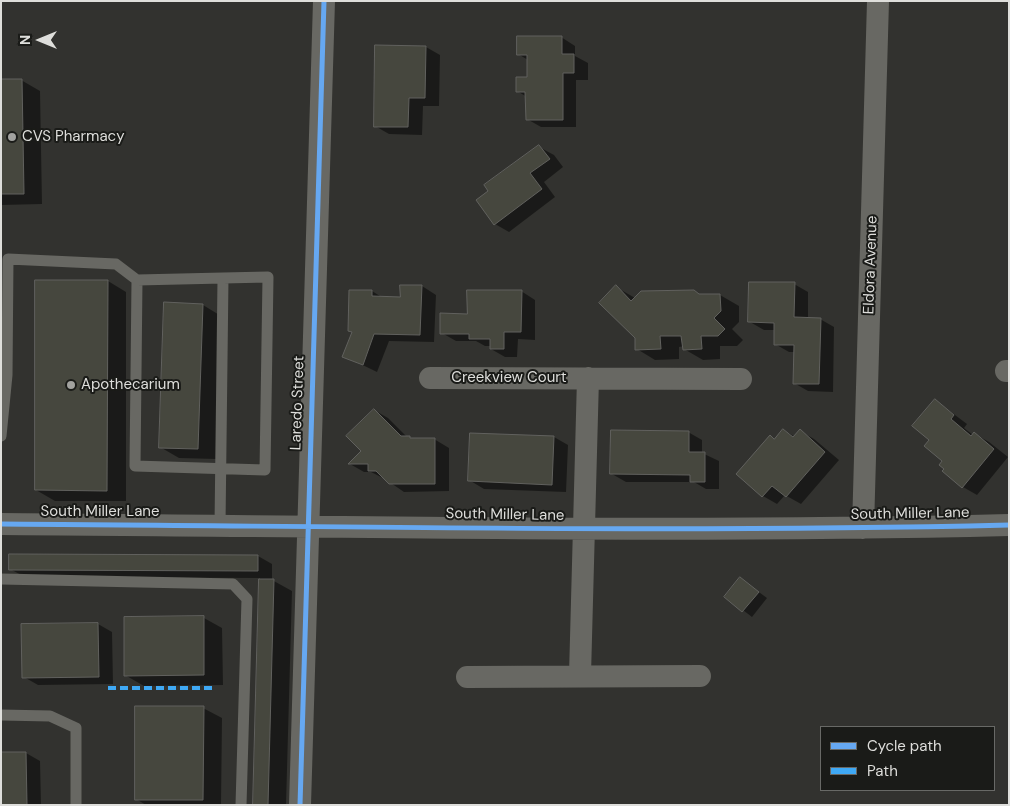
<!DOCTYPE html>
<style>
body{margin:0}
#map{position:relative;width:1010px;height:806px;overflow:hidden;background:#32322f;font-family:"DM Sans",sans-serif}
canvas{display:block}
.frame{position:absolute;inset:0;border:2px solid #dededb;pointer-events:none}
.legend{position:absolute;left:820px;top:726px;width:175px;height:65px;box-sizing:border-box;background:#1a1b18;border:1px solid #686966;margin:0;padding:6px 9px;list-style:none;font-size:15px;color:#dededb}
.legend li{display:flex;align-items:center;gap:10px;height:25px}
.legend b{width:25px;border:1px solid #686966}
.north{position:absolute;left:15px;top:15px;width:50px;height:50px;-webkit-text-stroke:4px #1a1b18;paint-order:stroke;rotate:270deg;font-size:14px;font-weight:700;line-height:20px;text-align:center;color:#dededb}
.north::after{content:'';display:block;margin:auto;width:18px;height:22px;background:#dededb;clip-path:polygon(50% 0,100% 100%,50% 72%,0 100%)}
</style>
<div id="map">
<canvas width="1010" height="806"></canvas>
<div class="frame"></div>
<ul class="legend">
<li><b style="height:6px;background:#66a8f1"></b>Cycle path</li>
<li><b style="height:6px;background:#3fa9f5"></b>Path</li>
</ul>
<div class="north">N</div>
</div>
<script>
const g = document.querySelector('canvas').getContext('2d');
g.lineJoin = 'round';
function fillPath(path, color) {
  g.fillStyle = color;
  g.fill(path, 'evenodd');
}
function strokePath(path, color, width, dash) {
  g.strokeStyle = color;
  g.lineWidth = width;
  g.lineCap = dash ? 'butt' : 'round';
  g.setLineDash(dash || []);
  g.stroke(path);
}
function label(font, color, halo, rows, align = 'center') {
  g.font = font + ' "DM Sans",sans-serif';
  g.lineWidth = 4;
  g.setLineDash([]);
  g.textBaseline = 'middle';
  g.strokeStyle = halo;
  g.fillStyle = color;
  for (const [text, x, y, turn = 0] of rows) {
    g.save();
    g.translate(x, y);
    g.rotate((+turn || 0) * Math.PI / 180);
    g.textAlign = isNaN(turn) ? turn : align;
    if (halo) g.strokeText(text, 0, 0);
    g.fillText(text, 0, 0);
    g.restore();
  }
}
fillPath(new Path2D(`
 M561 37 575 46V56L588 63V80H576V127H541L527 119V97L517 91 528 79V60L518 54Z
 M426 47 440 55 439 106H423L422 135 389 134 375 126Z
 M1 80H21L40 91 42 204 1 205Z
 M539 147 554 155 563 167 544 182 555 197 509 232 495 224Z
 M108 281 126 292V501H55L36 490Z
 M794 284 808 292V319H820L834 327 833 392 808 391 794 383 795 352H789L775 344V330H764L750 322Z
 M422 286 436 295 434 342 389 341 377 372 344 356 372 291 383 298H401Z
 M616 287 635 298 720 295 739 306V322L732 329 743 340 737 346H720V359L703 360 684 349V346L679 347V359L655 360 637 349 636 337Z
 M521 291 535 300V340L518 339 517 357H505L491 349V346H485L476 341H456L442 333 468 315Z
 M203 305 221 316 216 459 179 458 160 447Z
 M935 400 967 424 964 428 973 435 975 434 989 442 1008 457 977 495 963 487 946 469 943 461 930 440Z
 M374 410 388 418 407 437 414 439H434L449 448V491L404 492 385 479 371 472H364L350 464 363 451Z
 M784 430 795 437 800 431 814 439 839 460 801 504 785 495 777 504 763 496 738 474 770 436 776 440Z
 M688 432 702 440V453L719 461V489H706L694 482H626L612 474Z
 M554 437 568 445 566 492 484 489 469 480Z
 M10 555 258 556 272 564V580L292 591 286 805H254L260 578 25 577 10 569Z
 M741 579 767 598 752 617 726 597Z
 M204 618 222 628 223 685 144 686 125 675Z
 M98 624 112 632 113 684 38 685 24 677 23 625Z
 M203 708 222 718 221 805H146L136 799Z
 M26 753 40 761 41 805H1Z`), '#0007');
const building = new Path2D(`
 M517 36H562V54H574V73H563V120H526L525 92H516V77H527V55H517Z
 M375 45 426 46 425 98H409L408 127H374Z
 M1 79H22L24 194H1Z
 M539 145 550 159 530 173 542 189 494 225 476 200 488 191 484 185Z
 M35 280H108L107 491 35 490Z
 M749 282H795L794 317 821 318 819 384H793L794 345H774V323L748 322Z
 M400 285H422L420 335 374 334 363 365 342 357 352 332 348 331 349 290H372V296L400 297Z
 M616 285 631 301 641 291 694 290 699 294H720L721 311 714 318 725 329 718 336H701L702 349 683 350 681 336H660L661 349 635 350V338L599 303Z
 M467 290H522L521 332H504V349H490V339H469V334H440V313L467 314Z
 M164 302 203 304 198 449 159 448Z
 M935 399 954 415 951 419 971 436 974 432 994 449 962 488 942 471 944 469 939 465 942 461 924 446 929 440 912 426Z
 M374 409 401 436H410V438H435V484H389L376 471H368V464H348L361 451 346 436Z
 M783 429 793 437 800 429 825 452 786 497 772 486 762 497 736 474 770 435 774 439Z
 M611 430 689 431V452H705V482H690V475L610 474Z
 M470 433 554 436 552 485 468 481Z
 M9 554 258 555V571L9 570Z
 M740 577 759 592 742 612 724 597Z
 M259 579H274L268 805H253Z
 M204 616V675L124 676V617Z
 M98 623 99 677 22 678 21 624Z
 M135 706H204L203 800H135Z
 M1 752H26L27 805H1Z`);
fillPath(building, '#46473e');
strokePath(building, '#61615e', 1);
strokePath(new Path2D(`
 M137 280 135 466 265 470 268 277 223 278
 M1 375H7L1 436
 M7 375 8 259 116 264 137 280 223 278 220 525
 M1 579 233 584 247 599 241 805
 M1 715 50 716 76 728V805`), '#686863', 11);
strokePath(new Path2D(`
 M1006 371H1009
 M430 378 741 379
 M1 524C337 526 673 533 1009 525
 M863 528 878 1
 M580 675 588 378
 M467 677 700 676
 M300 805 324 1`), '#686863', 22);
strokePath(new Path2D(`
 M108 688H216`), '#3fa9f5', 4, [8, 4]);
strokePath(new Path2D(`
 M1 524C337 526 673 533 1009 525
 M300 805 324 1`), '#66a8f1', 5);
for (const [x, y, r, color] of [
 [12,137,5,"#a2a29f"],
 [71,385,5,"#a2a29f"]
]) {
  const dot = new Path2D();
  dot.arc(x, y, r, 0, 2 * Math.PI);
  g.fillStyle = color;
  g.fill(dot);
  strokePath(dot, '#1a1b18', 2);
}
label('15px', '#dededb', '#1a1b18', [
 ["CVS Pharmacy",22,137],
 ["Apothecarium",81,385]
], 'left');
label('15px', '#dededb', '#1a1b18', [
 ["Eldora Avenue",871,265,-88],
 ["Creekview Court",509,378],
 ["Laredo Street",298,403,-88],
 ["South Miller Lane",100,512],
 ["South Miller Lane",910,514,-1],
 ["South Miller Lane",505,515,1]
]);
</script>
